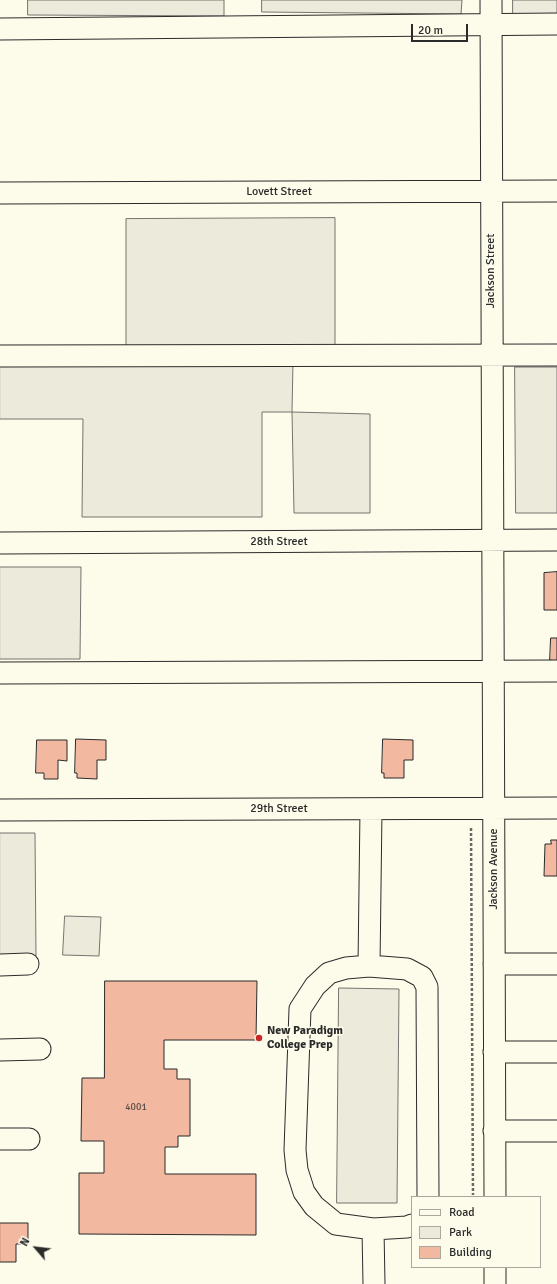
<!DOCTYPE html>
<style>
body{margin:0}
#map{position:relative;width:557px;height:1284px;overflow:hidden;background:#fdfbea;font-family:Signika,sans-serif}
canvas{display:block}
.legend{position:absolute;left:411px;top:1196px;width:130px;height:72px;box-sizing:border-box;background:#fdfbea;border:1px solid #a9a89e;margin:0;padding:5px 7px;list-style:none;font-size:12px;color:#2b2b2b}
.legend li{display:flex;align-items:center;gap:8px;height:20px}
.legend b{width:20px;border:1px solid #a9a89e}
.north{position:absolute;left:16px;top:1228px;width:40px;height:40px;-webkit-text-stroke:3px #fdfbea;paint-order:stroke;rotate:298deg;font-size:11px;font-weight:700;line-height:16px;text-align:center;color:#2b2b2b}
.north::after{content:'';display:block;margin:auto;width:14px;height:18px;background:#2b2b2b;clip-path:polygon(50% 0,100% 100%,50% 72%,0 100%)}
.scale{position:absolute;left:411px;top:24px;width:57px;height:18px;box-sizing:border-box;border:2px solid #2b2b2b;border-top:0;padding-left:5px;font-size:12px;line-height:14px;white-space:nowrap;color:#2b2b2b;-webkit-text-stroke:3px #fdfbea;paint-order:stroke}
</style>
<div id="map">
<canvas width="557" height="1284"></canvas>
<ul class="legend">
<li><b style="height:5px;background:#fdfbea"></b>Road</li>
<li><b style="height:11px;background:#ecebdb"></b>Park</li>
<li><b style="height:11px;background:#f2b8a0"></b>Building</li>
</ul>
<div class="north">N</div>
<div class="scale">20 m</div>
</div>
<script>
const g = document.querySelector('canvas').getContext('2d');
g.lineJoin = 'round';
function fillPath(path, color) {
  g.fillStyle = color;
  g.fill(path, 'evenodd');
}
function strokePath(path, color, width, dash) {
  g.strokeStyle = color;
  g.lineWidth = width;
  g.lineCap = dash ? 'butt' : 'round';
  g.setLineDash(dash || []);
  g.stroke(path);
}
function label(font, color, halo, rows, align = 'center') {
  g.font = font + ' Signika,sans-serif';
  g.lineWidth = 3;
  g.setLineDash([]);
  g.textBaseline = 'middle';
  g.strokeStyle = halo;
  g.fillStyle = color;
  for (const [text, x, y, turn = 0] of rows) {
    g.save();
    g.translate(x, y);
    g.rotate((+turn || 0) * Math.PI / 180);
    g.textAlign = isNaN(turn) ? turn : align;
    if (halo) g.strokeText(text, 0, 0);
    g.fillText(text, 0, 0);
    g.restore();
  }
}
const green = new Path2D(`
 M28 0H224V16L28 15Z
 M262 0H462L461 14 262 12Z
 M513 0H557V14L513 15Z
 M335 218V349H126V219Z
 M0 362H293L292 412 370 414V513H294L292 412H262V517H82L83 419H0Z
 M515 367H557V513H516Z
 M0 567H81L80 659H0Z
 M0 833H35L36 956H0Z
 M65 916 101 917 99 956 63 955Z`);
fillPath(green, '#ecebdb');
strokePath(green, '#74746e', 1);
const parking = new Path2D(`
 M339 988 399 989 397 1203H337Z`);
fillPath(parking, '#eceadb');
strokePath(parking, '#74746e', 1);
const building = new Path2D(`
 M557 572V610H544V573Z
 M551 638H557V661L550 660Z
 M76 739 106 740V760H97V779L77 778V773H75Z
 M383 739 413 740V760H404V778H384V773H382Z
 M37 740H67V761L58 760V779H44V773H36Z
 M551 840H557V876H544L545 844H551Z
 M105 981H257L256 1040H164V1069H177V1079H190V1136H178V1147H165V1174H256V1235L79 1234V1173H104V1141H81L82 1078H104Z
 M0 1223H28V1244H16V1262H0Z`);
fillPath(building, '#f2b8a0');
strokePath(building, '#2b2b2b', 1);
const minor = new Path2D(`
 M491 0 495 1197
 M0 29 557 24
 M0 193 557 191
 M0 356 557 355
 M0 543 557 540
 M0 673 557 671
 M371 809 369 966 407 969 422 977 427 987 428 1197
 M0 810 557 808
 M494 964H557
 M0 965 28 964
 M369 966 346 968 329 973 315 986 300 1009 295 1150 297 1170 304 1192 314 1206 336 1224 373 1229 407 1227 412 1225
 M0 1050 40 1049
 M494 1052H557
 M494 1131H557
 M0 1139H29
 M373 1229 374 1284
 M495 1267V1284`);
strokePath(minor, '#2b2b2b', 23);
strokePath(new Path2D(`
 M471 828 473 1195`), '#6a6964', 2.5, [3, 2]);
strokePath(minor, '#fdfbea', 21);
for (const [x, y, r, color] of [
 [259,1038,4,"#c62828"]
]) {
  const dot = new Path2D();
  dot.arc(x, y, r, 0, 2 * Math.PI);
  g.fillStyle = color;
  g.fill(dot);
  strokePath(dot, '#fdfbea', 1.5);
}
label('10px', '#5d4e48', null, [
 ["4001",136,1107]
]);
label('12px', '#2b2b2b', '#fdfbea', [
 ["Lovett Street",279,192],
 ["Jackson Street",491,271,-90],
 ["28th Street",279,542],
 ["29th Street",279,809],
 ["Jackson Avenue",494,869,-90]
]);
label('bold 12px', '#2b2b2b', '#fdfbea', [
 ["New Paradigm",267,1031],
 ["College Prep",267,1045]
], 'left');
</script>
